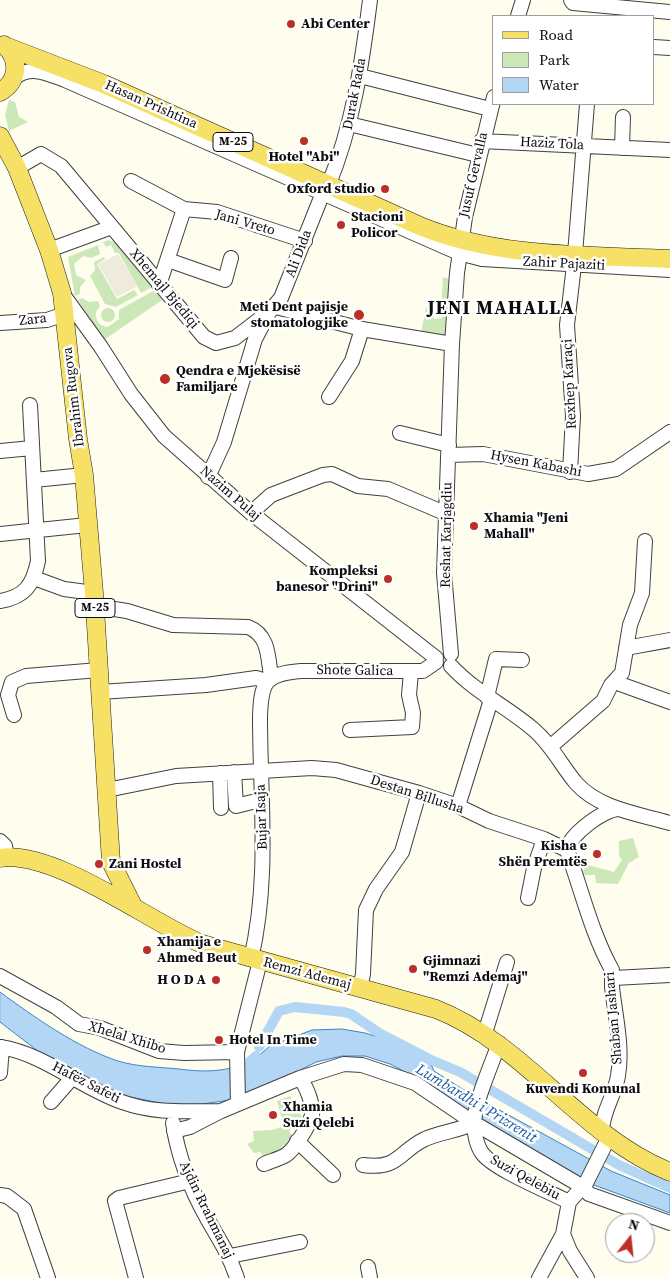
<!DOCTYPE html>
<meta charset="utf-8">
<style>
body{margin:0}
#map{position:relative;width:670px;height:1278px;overflow:hidden;background:#fffdee;font-family:"Source Serif 4",serif}
canvas{display:block}
.legend{position:absolute;left:492px;top:15px;width:162px;height:90px;box-sizing:border-box;background:#fff;border:1px solid #9e9e9e;margin:0;padding:6px 9px;list-style:none;font-size:15px;color:#0d0d0d}
.legend li{display:flex;align-items:center;gap:10px;height:25px}
.legend b{width:25px;border:1px solid #9e9e9e}
.north{position:absolute;left:605px;top:1213px;width:50px;height:50px;box-sizing:border-box;background:#fff;border:1px solid #9e9e9e;border-radius:50%;rotate:16deg;font-size:14px;font-weight:700;line-height:20px;text-align:center;color:#0d0d0d}
.north::after{content:'';display:block;margin:auto;width:18px;height:22px;background:#bb2f27;clip-path:polygon(50% 0,100% 100%,50% 72%,0 100%)}
</style>
<div id="map">
<canvas width="670" height="1278"></canvas>
<ul class="legend">
<li><b style="height:6px;background:#f6e166"></b>Road</li>
<li><b style="height:14px;background:#cce8b8"></b>Park</li>
<li><b style="height:14px;background:#b3d6f5"></b>Water</li>
</ul>
<div class="north">N</div>
</div>
<script>
const g = document.querySelector('canvas').getContext('2d');
g.lineJoin = 'round';
function fillPath(path, color) {
  g.fillStyle = color;
  g.fill(path, 'evenodd');
}
function strokePath(path, color, width, dash) {
  g.strokeStyle = color;
  g.lineWidth = width;
  g.lineCap = dash ? 'butt' : 'round';
  g.setLineDash(dash || []);
  g.stroke(path);
}
function label(font, color, halo, rows, align = 'center') {
  g.font = font + ' "Source Serif 4",serif';
  g.lineWidth = 5;
  g.setLineDash([]);
  g.textBaseline = 'middle';
  g.strokeStyle = halo;
  g.fillStyle = color;
  for (const [text, x, y, turn = 0] of rows) {
    g.save();
    g.translate(x, y);
    g.rotate((+turn || 0) * Math.PI / 180);
    g.textAlign = isNaN(turn) ? turn : align;
    if (halo) g.strokeText(text, 0, 0);
    g.fillText(text, 0, 0);
    g.restore();
  }
}
fillPath(new Path2D(`
 M9 100 15 102 19 117 28 122 9 131 5 115Z
 M109 240 117 244 152 287 141 293 119 253H115L111 245 106 247 103 242Z
 M98 245 100 254 91 258 83 256 74 264 76 275 86 280 80 287V294L75 296 68 257Z
 M104 257 105 259 97 264 117 299 134 290 138 295 116 307 105 304 90 276 95 270 94 262Z
 M443 277 449 279 448 307 441 308Z
 M155 290 162 300 104 340 78 300 82 298 89 302 98 301 100 306 96 312C95 321 99 326 108 327L119 319V310Z
 M430 307 434 319 442 318 443 309H449L448 337 421 333 426 308Z
 M101 315a7 7 0 1 1 14 0a7 7 0 1 1-14 0Z
 M633 838 639 857 629 863 618 884 596 883 595 875H583L584 864 614 872 622 860 619 856V841Z
 M290 1096 303 1119 289 1131 294 1140 289 1147 263 1160 261 1152 254 1153 247 1144 254 1141 253 1131 272 1130 284 1126 277 1101Z`), '#cce8b8');
fillPath(new Path2D(`
 M118 254 138 286 117 297 98 264Z`), '#eeebdd');
const water = new Path2D(`
 M0 992C34 1017 78 1048 118 1061 137 1067 160 1067 179 1069 201 1072 230 1073 249 1060L251 1062 270 1046 312 1030 342 1029 365 1033 388 1040 430 1062 434 1071 472 1095 611 1171 670 1195V1213L594 1185 509 1138 434 1087 390 1064 365 1056H342L316 1062 245 1098 181 1107 120 1095 56 1065 0 1022Z`);
fillPath(water, '#b3d6f5');
strokePath(water, '#3b84cb', 1);
strokePath(new Path2D(`
 M259 1047 279 1011 295 1007 344 1012 351 1014 379 1033 431 1060 460 1072 619 1165 670 1188
 M250 1061 256 1056`), '#b3d6f5', 10);
const minor = new Path2D(`
 M571 0 573 3 670 12
 M518 16 523 0
 M654 47 670 48
 M360 76 490 109
 M14 78C31 65 46 73 65 80L459 253 482 259 670 270
 M349 124 478 155
 M481 141 670 150
 M622 148 623 117
 M17 168 41 154 61 166 204 337 216 343 235 338 270 311
 M131 181 184 209 217 212 305 241
 M328 186C353 126 362 64 370 0
 M49 250 112 227
 M575 254 587 104
 M168 260 225 280 231 258
 M159 285 184 209
 M62 293 101 347 131 394 164 436 251 513 436 658
 M276 307 362 329 452 344
 M0 323 47 320 65 314
 M329 397 352 361 362 329
 M400 433 449 445
 M0 451 32 448
 M449 455 483 454 588 474 616 469 670 432
 M570 472 573 416 567 325 574 265
 M208 477 224 442 255 339 270 311 281 298 322 195
 M34 480 84 475
 M251 513 271 495 323 475 332 474 358 486 388 489 447 514
 M0 534 87 525
 M34 578 64 589 94 593
 M0 601C25 597 33 585 38 561L30 405
 M95 606 127 611 173 625 248 627C269 635 268 657 271 677
 M626 648 670 640
 M451 654 444 573 452 344 457 273 465 217 494 97
 M451 666C475 692 506 706 533 729 551 744 561 765 576 783 599 809 639 814 670 823
 M618 677 620 684 670 702
 M100 692 206 685 256 678 266 681
 M487 697 496 659 522 660
 M14 715 8 695 12 682 26 676 99 670
 M350 730 412 727 413 713 409 695 411 672
 M550 747 603 701 611 685 622 673 630 625 642 593 645 541
 M234 772 236 806 252 802
 M220 773 221 808
 M107 790 176 776 312 768 336 770 419 793 458 806 489 821 544 839 567 850
 M458 806 491 700
 M0 841 5 846 7 857
 M567 850C582 891 591 932 612 970V987C615 1015 623 1047 618 1076 615 1095 602 1112 602 1131
 M567 850C569 835 604 809 619 809
 M528 898 534 868 544 839
 M251 959C270 878 260 798 260 717 261 682 265 674 301 671H423L436 662
 M0 976 56 1007 79 1024 100 1028 159 1051 184 1053 237 1052
 M614 978 670 975
 M360 988 363 974 366 910 376 889 402 852 419 793
 M485 1033 507 962
 M499 1043C492 1064 474 1103 474 1124 474 1133 477 1146 482 1153 493 1169 550 1192 569 1202
 M0 1047C45 1054 79 1087 122 1102 155 1114 186 1111 220 1111
 M0 1073 2 1047
 M51 1102 72 1078
 M238 1104 237 1052 260 961
 M173 1123C178 1157 191 1190 208 1220 220 1241 229 1254 237 1278
 M174 1131 190 1127 221 1111 300 1078 344 1064 362 1065 415 1083 474 1123 583 1187 589 1194 670 1223
 M297 1141 333 1175
 M264 1164C271 1161 279 1159 286 1155 294 1150 310 1124 312 1115 314 1105 306 1086 300 1078
 M363 1165C399 1170 398 1152 425 1139 441 1132 458 1131 474 1123
 M0 1195 7 1196 24 1209 48 1278
 M563 1234 570 1251 587 1278
 M230 1256 300 1242
 M368 1267 370 1278
 M136 1278 115 1201 119 1198 190 1181
 M539 1278 563 1234 569 1202 586 1183 609 1137`);
const major = new Path2D(`
 M5 46 104 84 420 226C498 258 586 255 670 259
 M0 92C19 81 20 59 4 45
 M0 136 17 168 49 250 62 293 78 439 84 475 94 593 111 862 133 906
 M0 858C54 849 151 923 202 944L436 1009C527 1045 580 1136 670 1172`);
strokePath(minor, '#404040', 16);
strokePath(major, '#1e1e1e', 19);
strokePath(minor, '#fff', 14);
strokePath(major, '#f6e166', 18);
for (const [x, y, r, color] of [
 [291,24,5,"#bb2f27"],
 [304,141,5,"#bb2f27"],
 [385,189,5,"#bb2f27"],
 [341,225,5,"#bb2f27"],
 [359,315,6,"#bb2f27"],
 [165,379,6,"#bb2f27"],
 [474,526,5,"#bb2f27"],
 [388,579,5,"#bb2f27"],
 [597,854,5,"#bb2f27"],
 [99,864,5,"#bb2f27"],
 [147,950,5,"#bb2f27"],
 [413,969,5,"#bb2f27"],
 [216,980,5,"#bb2f27"],
 [219,1040,5,"#bb2f27"],
 [583,1073,5,"#bb2f27"],
 [273,1115,5,"#bb2f27"]
]) {
  const dot = new Path2D();
  dot.arc(x, y, r, 0, 2 * Math.PI);
  g.fillStyle = color;
  g.fill(dot);
  strokePath(dot, '#fff', 2);
}
for (const [x, y, w] of [
 [233,142,40],
 [95,608,40]
]) {
  const box = new Path2D();
  box.roundRect(x - w / 2, y - 9.5, w, 19, 4);
  g.fillStyle = '#fff';
  g.fill(box);
  strokePath(box, '#0d0d0d', 1);
}
label('bold 12px', '#0d0d0d', null, [
 ["M-25",233,142],
 ["M-25",95,608]
]);
label('bold 14px', '#0d0d0d', '#fff', [
 ["Abi Center",301,24],
 ["Hotel \"Abi\"",304,157,"center"],
 ["Oxford studio",375,189,"right"],
 ["Stacioni",351,217],
 ["Policor",351,233],
 ["Meti Dent pajisje",348,307,"right"],
 ["stomatologjike",348,323,"right"],
 ["Qendra e Mjekësisë",176,371],
 ["Familjare",176,387],
 ["Xhamia \"Jeni",484,518],
 ["Mahall\"",484,534],
 ["Kompleksi",378,571,"right"],
 ["banesor \"Drini\"",378,587,"right"],
 ["Kisha e",587,846,"right"],
 ["Shën Premtës",587,862,"right"],
 ["Zani Hostel",109,864],
 ["Xhamija e",157,942],
 ["Ahmed Beut",157,958],
 ["Gjimnazi",423,961],
 ["\"Remzi Ademaj\"",423,977],
 ["H O D A",206,980,"right"],
 ["Hotel In Time",229,1040],
 ["Kuvendi Komunal",583,1089,"center"],
 ["Xhamia",283,1107],
 ["Suzi Qelebi",283,1123]
], 'left');
label('14px', '#0d0d0d', '#fff', [
 ["Durak Rada",355,94,-79],
 ["Hasan Prishtina",151,105,24],
 ["Haziz Tola",552,144,3],
 ["Jusuf Gervalla",474,175,-77],
 ["Jani Vreto",245,223,16],
 ["Ali Dida",299,254,-69],
 ["Zahir Pajaziti",564,264,3],
 ["Xhemajl Bjediqi",164,289,50],
 ["Zara",33,320,-6],
 ["Rexhep Karaçi",570,384,-93],
 ["Ibrahim Rugova",74,397,-97],
 ["Hysen Kabashi",536,464,11],
 ["Nazim Pulaj",230,494,41],
 ["Reshat Karjagdiu",447,535,-89],
 ["Shote Galica",355,671,1],
 ["Destan Billusha",417,795,18],
 ["Bujar Isaja",262,817,-92],
 ["Remzi Ademaj",307,974,15],
 ["Shaban Jashari",614,1018,-95],
 ["Xhelal Xhibo",127,1038,17],
 ["Hafëz Safeti",86,1083,27],
 ["Suzi Qelebiu",525,1178,29],
 ["Ajdin Rrahmanaj",206,1210,64]
]);
label('italic 15px', '#18569d', '#fff', [
 ["Lumbardhi i Prizrenit",476,1104,31]
]);
g.letterSpacing = '1px';
label('bold 19px', '#0d0d0d', '#fff', [
 ["JENI MAHALLA",501,309]
]);
g.letterSpacing = '0px';
</script>
